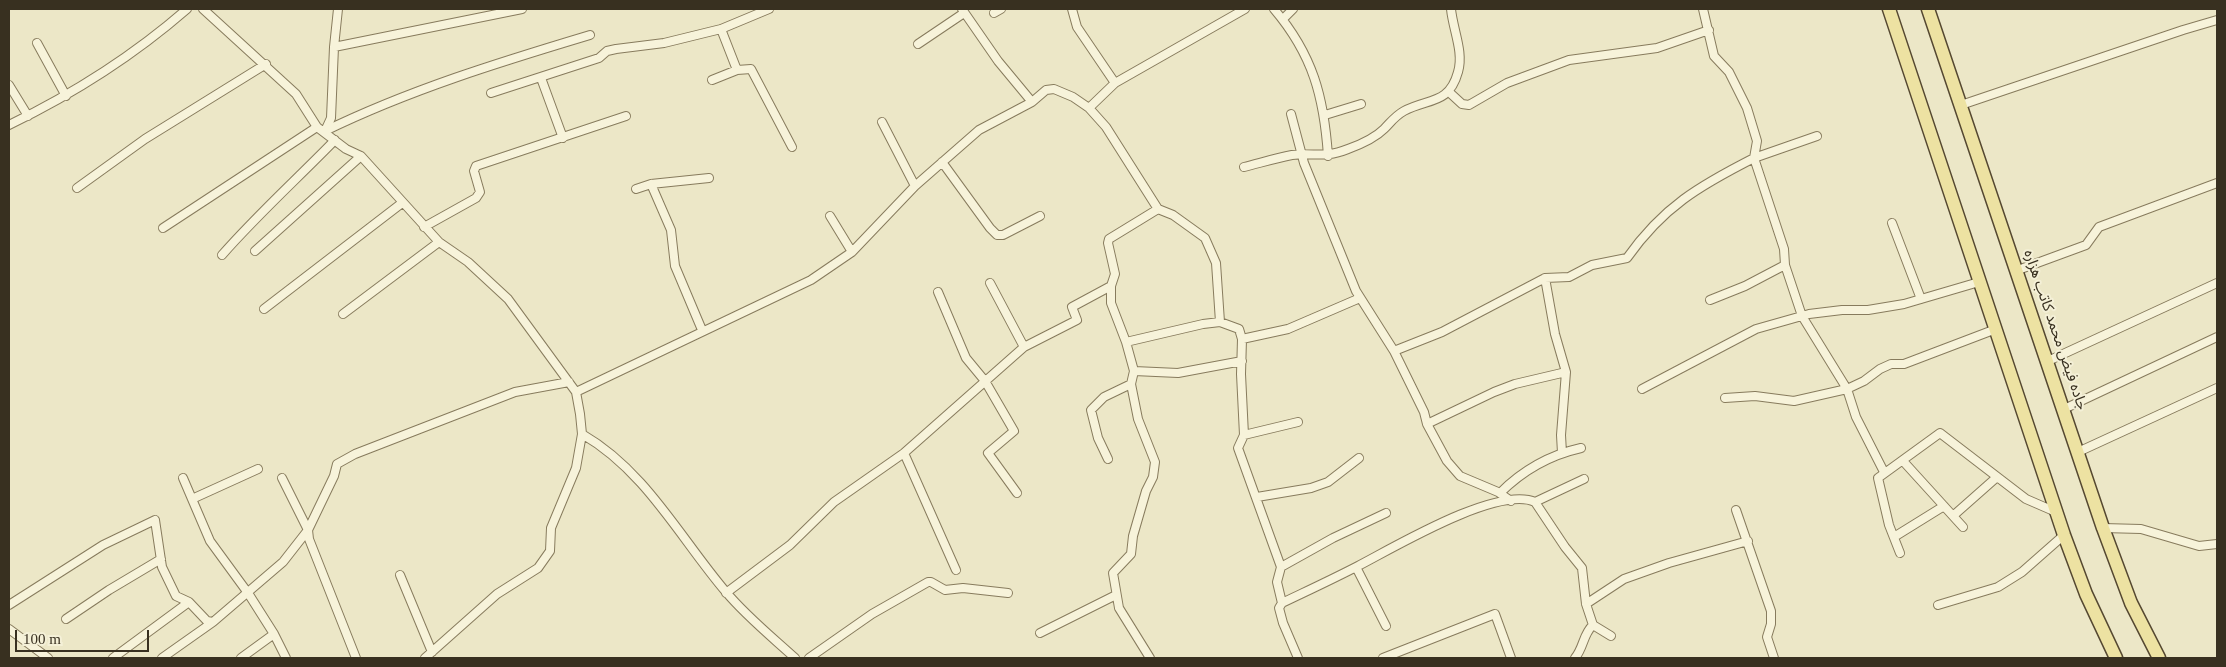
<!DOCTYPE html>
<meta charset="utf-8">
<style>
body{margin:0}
#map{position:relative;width:2226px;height:667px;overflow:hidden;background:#ece7c7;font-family:"Times New Roman",serif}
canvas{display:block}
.frame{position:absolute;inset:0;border:10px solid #383020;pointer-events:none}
.scale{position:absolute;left:15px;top:630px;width:134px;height:22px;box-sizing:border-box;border:2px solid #383020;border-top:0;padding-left:6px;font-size:15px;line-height:18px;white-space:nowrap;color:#383020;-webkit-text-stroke:4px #f4f0d7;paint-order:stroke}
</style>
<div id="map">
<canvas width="2226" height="667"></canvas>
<div class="frame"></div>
<div class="scale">100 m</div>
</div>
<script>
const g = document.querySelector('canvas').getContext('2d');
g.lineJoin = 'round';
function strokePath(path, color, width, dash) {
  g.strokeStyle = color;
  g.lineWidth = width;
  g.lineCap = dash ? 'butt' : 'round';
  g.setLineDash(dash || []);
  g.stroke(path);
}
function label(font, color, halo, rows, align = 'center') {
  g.font = font + ' "Times New Roman","Noto Sans Arabic",serif';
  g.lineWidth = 4;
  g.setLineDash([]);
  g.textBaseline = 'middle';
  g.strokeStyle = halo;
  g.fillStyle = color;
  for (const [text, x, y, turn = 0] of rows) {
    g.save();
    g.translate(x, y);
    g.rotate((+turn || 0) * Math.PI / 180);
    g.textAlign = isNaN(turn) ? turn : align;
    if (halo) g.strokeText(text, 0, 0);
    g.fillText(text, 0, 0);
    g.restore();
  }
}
const street = new Path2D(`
 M203 9 296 94 317 127 346 149 361 156 439 242 468 262 508 299 576 392 580 414 582 434 576 468 551 528 550 551 538 568 497 594 425 658
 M962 9 998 61 1032 102
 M1072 9 1077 27 1115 83
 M1274 9C1313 55 1324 97 1328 156
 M994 13 1001 9
 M1283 19 1293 9
 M721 29 737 70
 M37 43 66 96
 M918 44 964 13
 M334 47 522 9
 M541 78 563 138
 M712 80 737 70 751 69 792 147
 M9 85 28 116
 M1449 92 1462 104 1469 105 1507 83 1569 60 1657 48 1709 30
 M491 93 599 58 607 51 616 49 664 43 721 29 769 9
 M1961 105 2183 30 2217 20
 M1089 108 1115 83 1245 9
 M1291 114 1304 163 1356 291 1394 351 1424 412 1427 424 1447 461 1460 476 1498 492 1511 501
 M1325 115 1361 104
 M882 122 915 186
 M9 125C73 94 133 56 187 9
 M325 131C409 90 500 62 590 35
 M325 131 331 118 334 47 338 9
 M1817 136 1754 158 1784 249 1785 265 1802 316 1847 389 1856 417 1884 472
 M942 162 990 228 997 235H1003L1040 216
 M1244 167C1260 163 1276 158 1292 155 1315 152 1323 159 1348 149 1359 145 1375 138 1384 129 1391 122 1395 116 1404 111 1428 98 1449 105 1458 72 1464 52 1453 30 1451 9
 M651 184 671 230 675 266 702 330
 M77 188 145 139 266 64
 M636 189 651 184 709 178
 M830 216 852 252
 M1892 223 1921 299
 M424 227 476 198 480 192 474 171 476 166 626 116
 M163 228 317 127
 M255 251 361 156
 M222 255C257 215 297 179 335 140
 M2018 270 2086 245 2099 227 2217 183
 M1545 278 1555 334 1566 372 1561 435 1562 453
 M990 283 1024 347
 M938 292 966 358 985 381 1014 431 988 453 1017 493
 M1710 300 1745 286 1785 265
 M264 309 402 203
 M343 314 439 242
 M1242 339 1288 329 1360 298
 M1126 342 1203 324 1220 322 1239 329 1242 339 1241 374 1244 435 1238 448 1281 567 1277 582 1282 603 1279 608 1283 623 1298 658
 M1394 351 1442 332 1545 278 1569 277 1592 265 1627 258C1663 207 1699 186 1754 158L1757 141 1747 108 1729 72 1714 56 1703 9
 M2048 361 2217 283
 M1134 371 1178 373 1242 361
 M1642 389 1756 329 1809 314 1842 310H1868L1904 304 1979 282
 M576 392 811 280 852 252 915 186 979 130 1032 102 1046 90 1054 89 1073 97 1089 108 1106 127 1158 209 1173 215 1205 238 1216 263 1220 322
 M1725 398 1755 396 1794 401 1847 389 1864 381 1880 369 1891 364H1904L1996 329
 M2064 409 2217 337
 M1427 424 1494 392 1515 384 1566 372
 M582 434C646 471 680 538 726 592 746 616 772 637 795 658
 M1244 435 1298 422
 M2078 452 2217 388
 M904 453 956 570
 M1108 459 1098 438 1091 410 1104 397 1131 384
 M1903 461 1963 527
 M183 478 210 541 248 593 274 634 286 658
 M282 478 308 530 309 539 356 658
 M1500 493C1522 471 1550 455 1581 448
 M1257 497 1311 488 1328 482 1359 458
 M192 499 258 469
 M1535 502 1584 479
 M1736 510 1771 611V624L1767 637 1774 658
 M1954 515 1997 477
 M2103 528 2141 529 2199 546 2217 544
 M1894 537 1944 506
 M1900 553 1889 525 1878 478 1940 433 2026 499 2056 512
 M1281 567 1333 538 1386 513
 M1356 567 1386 626
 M400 575 432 652
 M726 593 790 545 834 502 904 453 1024 347 1077 320 1072 307 1111 286
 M1282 603C1307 591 1333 579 1358 566 1393 548 1498 485 1535 502L1565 547 1582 568 1586 604 1593 625C1583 634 1584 647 1575 658
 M1586 604 1624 579 1669 563 1748 541
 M9 605 103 545 155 520 162 567 176 596 189 602 207 621 213 622 283 562 308 530 334 476 337 464 355 454 515 392 569 382
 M1938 605 1998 587 2022 572 2064 535
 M66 619 109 590 161 559
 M1593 625 1611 636
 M9 629 48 658
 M1040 633 1116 595
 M113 658 189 602
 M162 658 213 622
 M241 658 274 634
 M809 658 872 614 928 582H931L945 590 963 588 1008 593
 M1150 658 1119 608 1113 573 1131 554 1133 536 1146 491 1153 477 1155 462 1138 419 1131 384 1134 371 1126 342 1111 303V286L1115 274 1108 243 1109 239 1158 209
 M1383 658 1495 614 1511 658`);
const primary = new Path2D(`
 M1889 9 2064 535 2086 594 2116 658
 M1928 9 2103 528 2131 603 2159 658`);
strokePath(street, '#877b5d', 10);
strokePath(primary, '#554831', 15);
strokePath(street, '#f7f3da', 8);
strokePath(primary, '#ede2a2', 12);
label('15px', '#383020', '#f4f0d7', [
 ["جاده فیض محمد کاتب هزاره",2055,330,71]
]);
</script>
